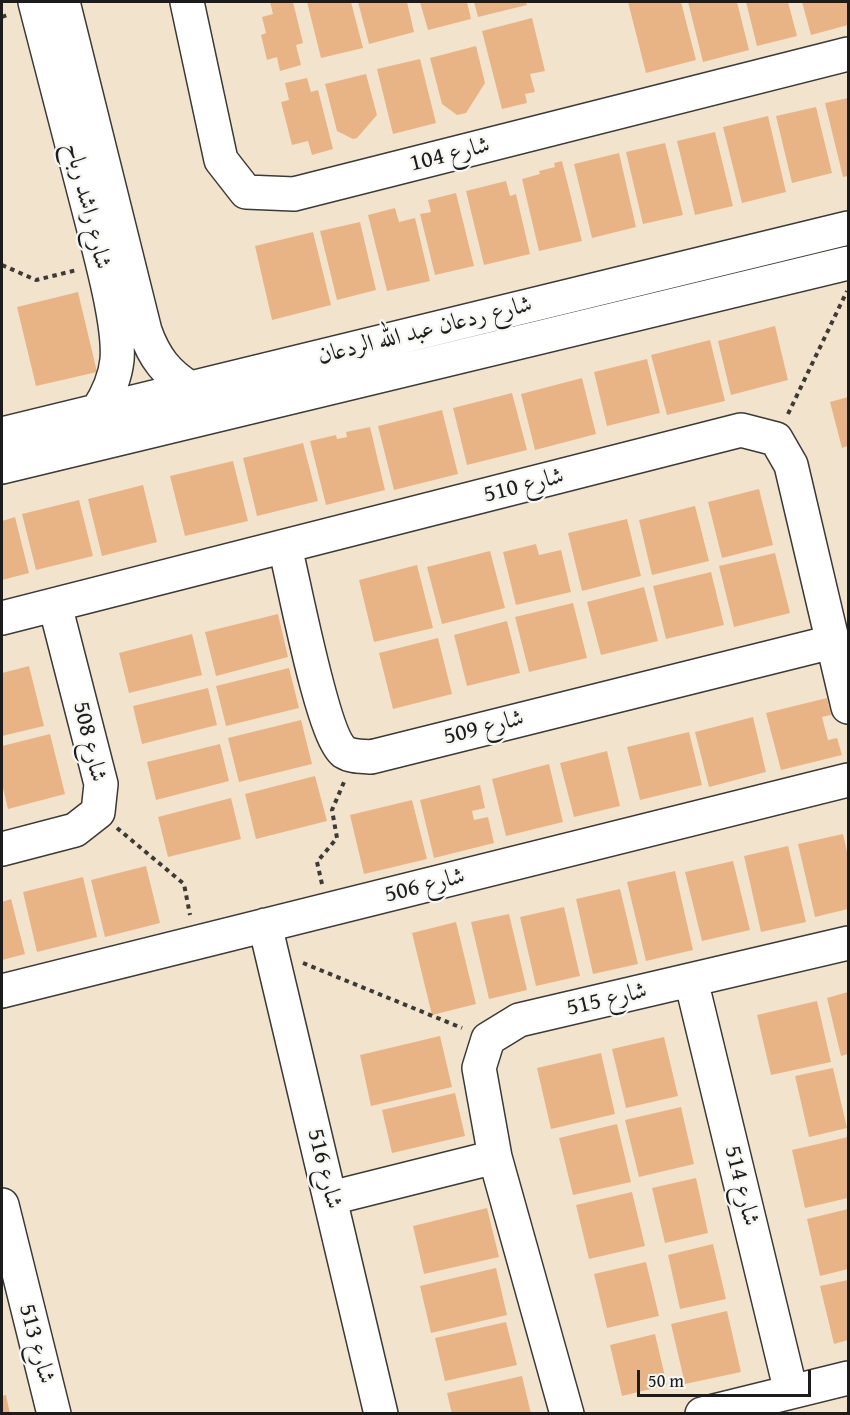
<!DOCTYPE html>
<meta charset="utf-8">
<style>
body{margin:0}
#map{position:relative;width:850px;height:1415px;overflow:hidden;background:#f2e4cc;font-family:"Gentium Book Plus",serif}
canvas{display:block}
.frame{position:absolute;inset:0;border:3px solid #1c1c1c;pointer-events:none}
.scale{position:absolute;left:637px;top:1370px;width:174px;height:27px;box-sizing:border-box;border:3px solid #1c1c1c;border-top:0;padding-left:8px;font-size:18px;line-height:21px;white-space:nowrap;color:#1c1c1c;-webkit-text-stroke:4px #f6f6f2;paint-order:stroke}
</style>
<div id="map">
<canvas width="850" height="1415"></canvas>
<div class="frame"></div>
<div class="scale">50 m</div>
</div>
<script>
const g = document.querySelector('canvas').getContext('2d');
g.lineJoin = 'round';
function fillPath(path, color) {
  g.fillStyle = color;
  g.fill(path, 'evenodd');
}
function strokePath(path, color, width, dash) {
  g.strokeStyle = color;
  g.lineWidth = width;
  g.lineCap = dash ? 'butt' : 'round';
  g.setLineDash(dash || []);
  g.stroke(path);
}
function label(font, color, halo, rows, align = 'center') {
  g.font = font + ' "Gentium Book Plus",Amiri,serif';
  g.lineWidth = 4.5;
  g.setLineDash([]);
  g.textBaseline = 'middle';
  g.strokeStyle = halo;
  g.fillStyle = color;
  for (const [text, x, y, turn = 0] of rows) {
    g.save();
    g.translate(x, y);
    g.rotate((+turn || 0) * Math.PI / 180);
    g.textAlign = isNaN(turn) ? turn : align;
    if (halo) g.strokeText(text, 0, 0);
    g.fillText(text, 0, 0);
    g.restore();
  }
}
fillPath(new Path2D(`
 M270 2H293L303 43 296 45 301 65 280 71 277 57 267 60 261 35 266 33 262 17 273 14Z
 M307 2H351L363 48 321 58Z
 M358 2H407L414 32 369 44Z
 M420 2H467L471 19 428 30Z
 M474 2H526L527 5 478 17Z
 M628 2H681L696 60 646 73Z
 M688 2H737L749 50 703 62Z
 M746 2H788L797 36 757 46Z
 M802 2H848V25L811 35Z
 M532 18 545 71 530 74 535 92 525 94 527 103 502 109 482 31Z
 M476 46 485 83 466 113 457 115 442 104 430 58Z
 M420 59 436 123 393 134 377 69Z
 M366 74 377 115 357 138 353 139 337 131 325 84Z
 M307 78 311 92 318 90 333 149 312 155 308 141 292 145 281 102 289 100 285 83Z
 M848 98V176L843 177 825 103Z
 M816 107 832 173 792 183 776 116Z
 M768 116 786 192 742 203 723 127Z
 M715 132 733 206 695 215 677 141Z
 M665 143 683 215 643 224 626 152Z
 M619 153 636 227 592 238 574 164Z
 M562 161 582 241 539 251 522 179 540 174 539 171 555 167 554 163Z
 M506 181 510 196 516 194 530 254 484 265 466 191Z
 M456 193 474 266 435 275 420 214 431 212 428 200Z
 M395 208 399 222 415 218 430 281 387 291 368 215Z
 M360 222 376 290 337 300 320 231Z
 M313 232 331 305 272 320 255 246Z
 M78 292 97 372 36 386 17 307Z
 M775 326 788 380 731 395 718 341Z
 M710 340 725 401 667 415 651 355Z
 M647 359 660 413 607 426 594 372Z
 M582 378 596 434 535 450 521 394Z
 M512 393 527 450 467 465 453 408Z
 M848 397V446L842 448 830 402Z
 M442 410 458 474 394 490 378 426Z
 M370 427 385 490 326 505 310 441 336 435 337 439 347 437 346 432Z
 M303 443 318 501 257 516 243 458Z
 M233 461 248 521 185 536 170 476Z
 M143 485 157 542 102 556 88 499Z
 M759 489 773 545 722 558 708 502Z
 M79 500 93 556 36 570 22 514Z
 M695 506 709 561 652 575 639 520Z
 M15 517 29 573 2 580V521Z
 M627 519 641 576 582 591 568 533Z
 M536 544 539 555 561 550 571 592 516 605 503 552Z
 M490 551 505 608 442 624 427 567Z
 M775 553 790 613 734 627 719 566Z
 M417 565 433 628 374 642 359 580Z
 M711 572 724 625 666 639 653 586Z
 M644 587 658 641 601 655 587 602Z
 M573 603 587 658 529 672 515 617Z
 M278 614 288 657 216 676 205 632Z
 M507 621 520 673 467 686 454 635Z
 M192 634 202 675 129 693 119 653Z
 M438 638 452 694 393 709 379 653Z
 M29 666 44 726 2 736V673Z
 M289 668 299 708 226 726 216 686Z
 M208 688 217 725 142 744 133 706Z
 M827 698 831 715 822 717 828 740 837 738 842 755 781 770 766 713Z
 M753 717 766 772 709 787 695 732Z
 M301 720 312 764 239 782 228 738Z
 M689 732 702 785 640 800 627 747Z
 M50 734 65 794 8 809 2 784V746Z
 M220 744 229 781 156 800 147 762Z
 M607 751 620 806 574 817 560 763Z
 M549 764 563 822 506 836 492 779Z
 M315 776 327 821 256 839 245 794Z
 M480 785 485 808 472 811 474 820 488 817 494 843 434 858 420 800Z
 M231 798 241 839 168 857 158 817Z
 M412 800 427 859 364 874 350 815Z
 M843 834 848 856V909L815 917 798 844Z
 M788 846 806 922 761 932 744 856Z
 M733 861 750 930 702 941 685 872Z
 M146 866 160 923 105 937 91 880Z
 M675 871 693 950 646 961 627 882Z
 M83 877 97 937 37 952 23 892Z
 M620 889 638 964 593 974 576 899Z
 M11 899 25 954 2 960V902Z
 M564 907 580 976 536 986 520 917Z
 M509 914 527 990 489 999 471 922Z
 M456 922 476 1004 432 1015 412 933Z
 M848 992V1054L841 1056 827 998Z
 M817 1001 831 1062 771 1075 757 1015Z
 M440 1036 452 1087 371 1106 360 1055Z
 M664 1037 678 1096 626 1108 612 1049Z
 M601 1053 615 1114 551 1129 537 1068Z
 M833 1068 847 1128 809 1137 795 1076Z
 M455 1093 465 1136 392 1153 382 1110Z
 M681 1107 694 1164 639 1177 625 1120Z
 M617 1124 631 1182 573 1195 559 1138Z
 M848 1137V1198L805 1208 792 1150Z
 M696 1178 708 1233 665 1243 652 1188Z
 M632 1192 645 1246 589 1259 576 1205Z
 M487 1208 499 1257 424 1274 413 1226Z
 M848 1209V1269L820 1276 807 1219Z
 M713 1244 726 1299 680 1309 668 1255Z
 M646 1262 659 1316 607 1328 594 1274Z
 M496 1268 507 1315 431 1333 420 1286Z
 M848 1280V1340L834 1344 820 1286Z
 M727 1311 741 1372 685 1384 671 1324Z
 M506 1322 517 1365 445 1381 435 1338Z
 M655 1334 667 1385 622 1396 610 1345Z
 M522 1376 531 1414H452L447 1393Z
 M6 1395 10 1414H2V1396Z`), '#e9b485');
const minor = new Path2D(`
 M35 2C54 75 73 148 92 222 101 257 120 326 117 360 115 379 108 394 98 410
 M63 2 145 331C154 357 167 374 190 388
 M187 2 221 160 246 192 294 194 848 54
 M2 434 848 228
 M2 467 848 263
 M285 547C294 582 322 735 344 752 352 757 362 756 371 757L832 642
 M2 618 741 430 776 439 791 465 848 707
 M2 849 75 830 98 812 101 784 55 605
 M265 925 381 1414
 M691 980 791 1392
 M2 991 848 780
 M331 1198 495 1157
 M2 1205 54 1414
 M567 1414 495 1157 479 1068 488 1039 519 1020 848 943
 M702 1414 848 1378`);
strokePath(minor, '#3c3a36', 36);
strokePath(new Path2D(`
 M2 17 10 14
 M2 265 36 280 77 270
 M788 414 847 291
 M117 828 184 884 190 915
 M322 884 317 862 337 838 332 810 344 782
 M303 963 462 1028`), '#3c3a36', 4, [4.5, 4.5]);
strokePath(minor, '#fff', 33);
label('24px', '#1c1c1c', '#f6f6f2', [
 ["شارع 104",450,155,-14],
 ["شارع راشد رباح",87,206,76],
 ["شارع ردعان عبد الله الردعان",425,331,-14],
 ["شارع 510",524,486,-14],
 ["شارع 509",484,728,-14],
 ["شارع 508",89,742,77],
 ["شارع 506",425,886,-14],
 ["شارع 515",607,1000,-13],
 ["شارع 516",324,1169,76],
 ["شارع 514",741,1186,76],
 ["شارع 513",36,1344,75]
]);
</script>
